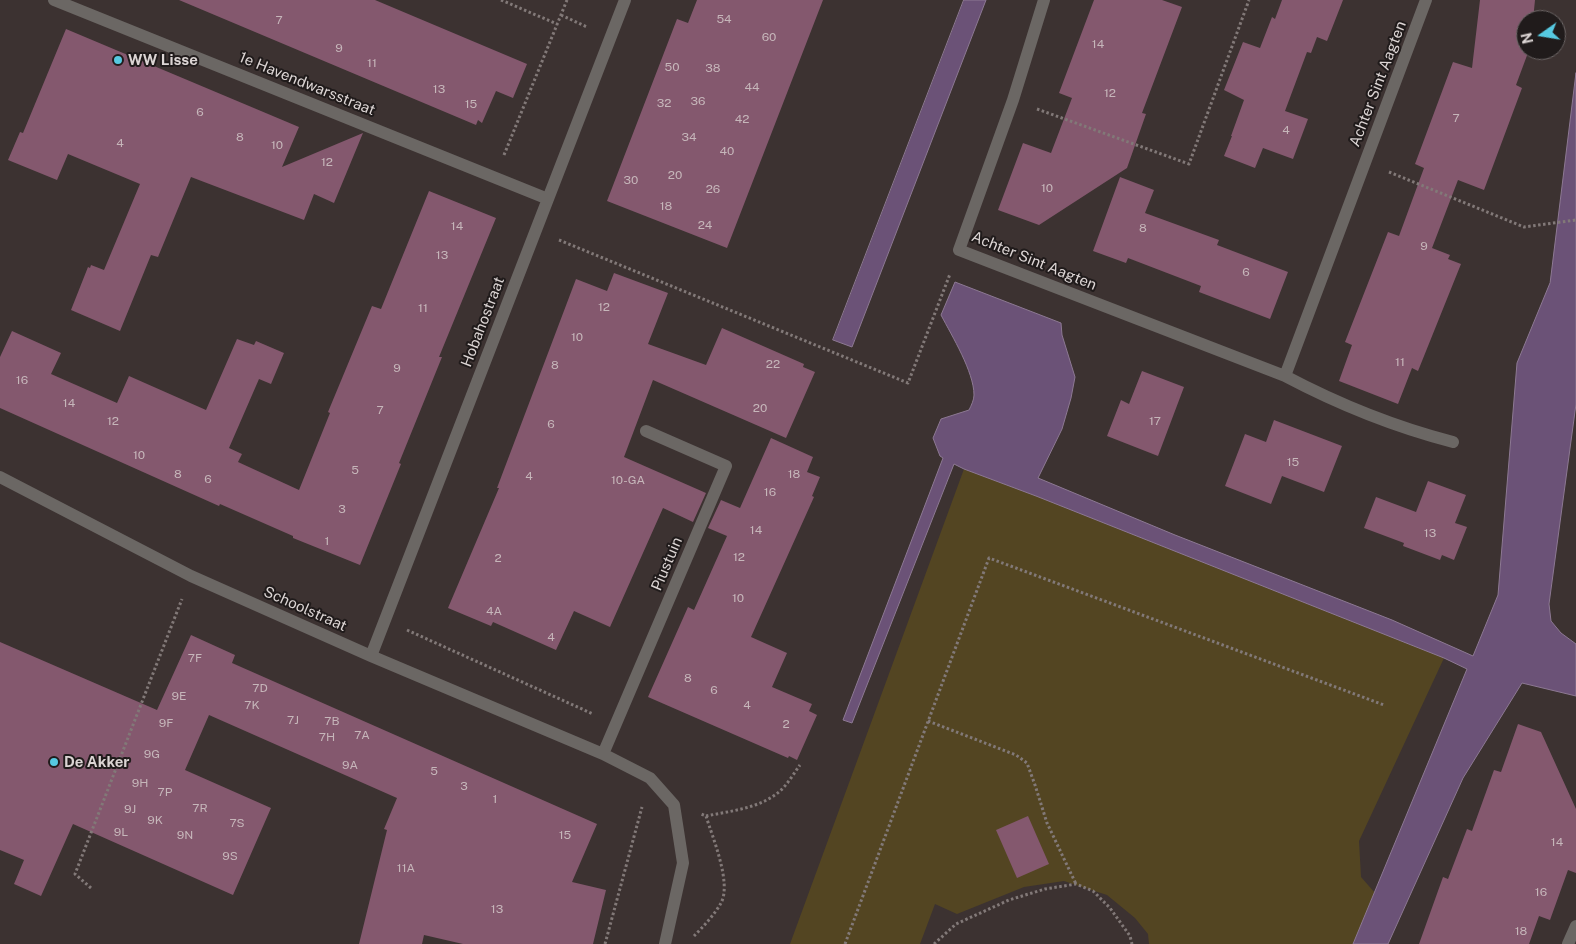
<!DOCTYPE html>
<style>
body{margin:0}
#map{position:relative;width:1576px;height:944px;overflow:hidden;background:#3c3231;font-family:"Public Sans",sans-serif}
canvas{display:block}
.north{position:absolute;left:1516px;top:10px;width:50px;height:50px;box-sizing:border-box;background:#201b1b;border:1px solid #6b6565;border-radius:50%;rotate:257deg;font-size:14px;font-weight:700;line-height:20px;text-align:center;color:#dcd5d4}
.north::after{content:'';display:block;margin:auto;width:18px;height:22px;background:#56c9e1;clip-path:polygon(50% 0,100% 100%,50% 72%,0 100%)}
</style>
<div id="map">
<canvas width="1576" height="944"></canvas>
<div class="north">N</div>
</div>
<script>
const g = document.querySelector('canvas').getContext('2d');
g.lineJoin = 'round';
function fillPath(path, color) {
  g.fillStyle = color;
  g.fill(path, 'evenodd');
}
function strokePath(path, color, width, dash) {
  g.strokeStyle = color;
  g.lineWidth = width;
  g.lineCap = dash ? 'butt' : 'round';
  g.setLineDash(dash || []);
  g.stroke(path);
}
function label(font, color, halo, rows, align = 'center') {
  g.font = font + ' "Public Sans",sans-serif';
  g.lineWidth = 4;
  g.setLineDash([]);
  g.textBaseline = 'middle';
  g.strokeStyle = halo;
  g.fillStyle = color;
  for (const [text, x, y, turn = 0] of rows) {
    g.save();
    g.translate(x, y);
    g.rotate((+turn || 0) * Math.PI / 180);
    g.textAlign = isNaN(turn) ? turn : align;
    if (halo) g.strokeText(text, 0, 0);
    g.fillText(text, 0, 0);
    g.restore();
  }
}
fillPath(new Path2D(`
 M964 469 1036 496 1444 658 1359 841 1361 877 1375 893 1353 944H1149L1148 934 1135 918 1107 895 1064 881 1024 887 957 914 935 904 920 944H790Z`), '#534522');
const water = new Path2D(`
 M964 0H986L852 347 833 340Z
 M1576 73V404L1549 604 1551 621 1561 633 1576 644V696L1522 683 1463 778 1388 944H1353L1467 669 1444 658 1036 496 964 469 954 464 852 723 843 720 943 458 940 456 933 438 941 419 969 410C971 406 974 400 974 395 974 372 952 336 941 315L955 282 1061 323 1062 335 1075 377 1071 398 1062 429 1038 478 1175 535 1392 620 1473 656 1498 595 1517 363 1550 283Z`);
fillPath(water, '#6b5277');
strokePath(water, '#8d7993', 1);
fillPath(new Path2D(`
 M179 0H375L527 64 513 98 496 91 482 123 478 120 476 125Z
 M697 0H823L727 248 607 201 677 19 688 23Z
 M1094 0H1162L1182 7 1142 113 1146 114 1127 168 1039 225 998 210 1023 143 1051 153 1072 98 1059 93Z
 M1282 0H1343L1327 41 1317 37 1311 53 1307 52 1285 111 1308 119 1293 159 1263 148 1255 168 1224 156 1232 136H1231L1244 100 1224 90 1243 42 1260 48 1272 17 1275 19Z
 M1480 0H1535L1533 20H1526V50H1529L1516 85 1522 88 1484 190 1458 180 1432 248 1450 255 1448 259 1461 264 1418 371 1412 368 1398 404 1339 381 1352 345 1345 342 1388 232 1399 236 1424 168 1415 164 1453 62 1472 68Z
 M66 29 299 127 282 167 363 133 334 203 314 194 304 220 191 177 158 257 151 255 120 331 71 310 88 267 90 268 91 265 104 270 140 184 68 154 57 180 8 160 20 132 23 133Z
 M1120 177 1154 190 1145 213 1219 240 1217 245 1288 272 1270 319 1199 292 1201 286 1128 258 1126 263 1093 251Z
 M429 191 496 218 439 357H442L399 463 401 464 360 565 293 538V536L220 504 219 506 0 408V357L12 331 61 353 51 374 117 403 129 376 206 410 237 339 254 345 256 341 284 353 271 384 259 379 229 448 242 454 238 462 299 490 330 413 328 412 372 306 381 309Z
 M614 273 668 293 648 344 706 365 722 328 804 364 803 367 815 372 786 438 653 380 624 457 706 493 693 522 663 508 610 627 574 611 556 650 493 622 491 626 448 608 499 488H497L576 279 607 291Z
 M1142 371 1184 387 1158 456 1107 436 1121 400 1129 404Z
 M1274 420 1342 446 1324 492 1282 476 1271 504 1225 486 1245 434 1266 442Z
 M771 438 813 457 807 472 820 477 812 496 814 497 751 637 787 653 772 687 812 704 809 711 817 715 797 760 789 756 788 758 648 697 688 607 694 610 727 536 708 528 721 500 740 508Z
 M1428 481 1466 495 1455 523 1467 527 1454 560 1442 555 1440 560 1403 546 1404 543 1364 528 1376 497 1416 512Z
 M191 635 235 655 232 663 597 824 572 882 606 890 593 944H463L424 935 422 944H359L387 830 384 829 397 798 209 715 185 770 271 808 233 895 73 824 41 896 14 884 24 860 0 850V642L157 710Z
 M1518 724 1541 732 1576 809V873L1568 870 1550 920 1539 916 1529 944H1419L1443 877 1448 879 1467 829 1472 831 1494 770 1501 772Z
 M1028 816 1049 864 1017 878 996 830Z`), '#84586e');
strokePath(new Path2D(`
 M501 0 557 24
 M561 15 587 27
 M1037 109 1189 164 1249 0
 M504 155 567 0
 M1389 172 1524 227 1576 220
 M559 240 908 383 950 274
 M407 630 593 714
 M928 721 1016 755 1027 763 1035 785 1047 823 1076 884
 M706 816C731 811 761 808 780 791 788 784 794 773 800 765
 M91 888 75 874 182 599
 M694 936C703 927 715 914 721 903 732 883 712 836 706 816L701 814
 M605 944 642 807
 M845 944 989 558 1384 705
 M934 944 956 924 1009 900 1045 889 1076 884 1093 891 1110 908 1130 936 1132 944`), '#827978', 3, [2.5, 2.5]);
strokePath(new Path2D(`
 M54 0 548 199
 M1044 0 1013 100 959 250 1285 376C1338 404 1395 427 1453 442
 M1285 376 1426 0
 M0 477 191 576 371 656 603 754 650 778 674 805 683 863 665 944
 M371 656 625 0
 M603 754 726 466 646 431
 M1568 944 1576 926`), '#6b6764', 12);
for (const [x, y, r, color] of [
 [118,60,5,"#56c9e1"],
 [54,762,5,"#56c9e1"]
]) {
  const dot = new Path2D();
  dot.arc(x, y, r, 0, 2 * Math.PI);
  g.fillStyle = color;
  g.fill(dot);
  strokePath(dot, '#201b1b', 2);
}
label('12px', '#c6b6ba', null, [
 ["54",724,19],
 ["7",279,20],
 ["60",769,37],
 ["14",1098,44],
 ["9",339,48],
 ["11",372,63],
 ["50",672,67],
 ["38",713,68],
 ["44",752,87],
 ["13",439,89],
 ["12",1110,93],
 ["36",698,101],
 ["32",664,103],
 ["15",471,104],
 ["6",200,112],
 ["7",1456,118],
 ["42",742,119],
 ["4",1286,130],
 ["8",240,137],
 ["34",689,137],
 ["4",120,143],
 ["10",277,145],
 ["40",727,151],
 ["12",327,162],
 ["20",675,175],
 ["30",631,180],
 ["10",1047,188],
 ["26",713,189],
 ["18",666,206],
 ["24",705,225],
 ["14",457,226],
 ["8",1143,228],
 ["9",1424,246],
 ["13",442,255],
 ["6",1246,272],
 ["12",604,307],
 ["11",423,308],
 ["10",577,337],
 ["11",1400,362],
 ["22",773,364],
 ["8",555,365],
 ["9",397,368],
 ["16",22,380],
 ["14",69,403],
 ["20",760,408],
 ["7",380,410],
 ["12",113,421],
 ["17",1155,421],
 ["6",551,424],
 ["10",139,455],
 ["15",1293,462],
 ["5",355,470],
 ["8",178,474],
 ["18",794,474],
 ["4",529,476],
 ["6",208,479],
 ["10-GA",628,480],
 ["16",770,492],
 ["3",342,509],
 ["14",756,530],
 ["13",1430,533],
 ["1",327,541],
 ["12",739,557],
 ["2",498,558],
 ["10",738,598],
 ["4A",494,611],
 ["4",551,637],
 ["7F",195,658],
 ["8",688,678],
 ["7D",260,688],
 ["6",714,690],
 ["9E",179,696],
 ["7K",252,705],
 ["4",747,705],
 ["7J",293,720],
 ["7B",332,721],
 ["9F",166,723],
 ["2",786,724],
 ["7A",362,735],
 ["7H",327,737],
 ["9G",152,754],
 ["9A",350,765],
 ["5",434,771],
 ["9H",140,783],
 ["3",464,786],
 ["7P",165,792],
 ["1",495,799],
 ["7R",200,808],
 ["9J",130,809],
 ["9K",155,820],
 ["7S",237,823],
 ["9L",121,832],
 ["9N",185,835],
 ["15",565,835],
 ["14",1557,842],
 ["9S",230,856],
 ["11A",406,868],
 ["16",1541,892],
 ["13",497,909],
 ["18",1521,931]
]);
label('bold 15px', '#dcd5d4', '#201b1b', [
 ["WW Lisse",128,60],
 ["De Akker",64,762]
], 'left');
label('15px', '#dcd5d4', '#201b1b', [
 ["1e Havendwarsstraat",307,84,22],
 ["Achter Sint Aagten",1378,84,-69],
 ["Achter Sint Aagten",1034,261,22],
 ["Hobahostraat",483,322,-69],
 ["Piustuin",667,564,-67],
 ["Schoolstraat",305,609,24]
]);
</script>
